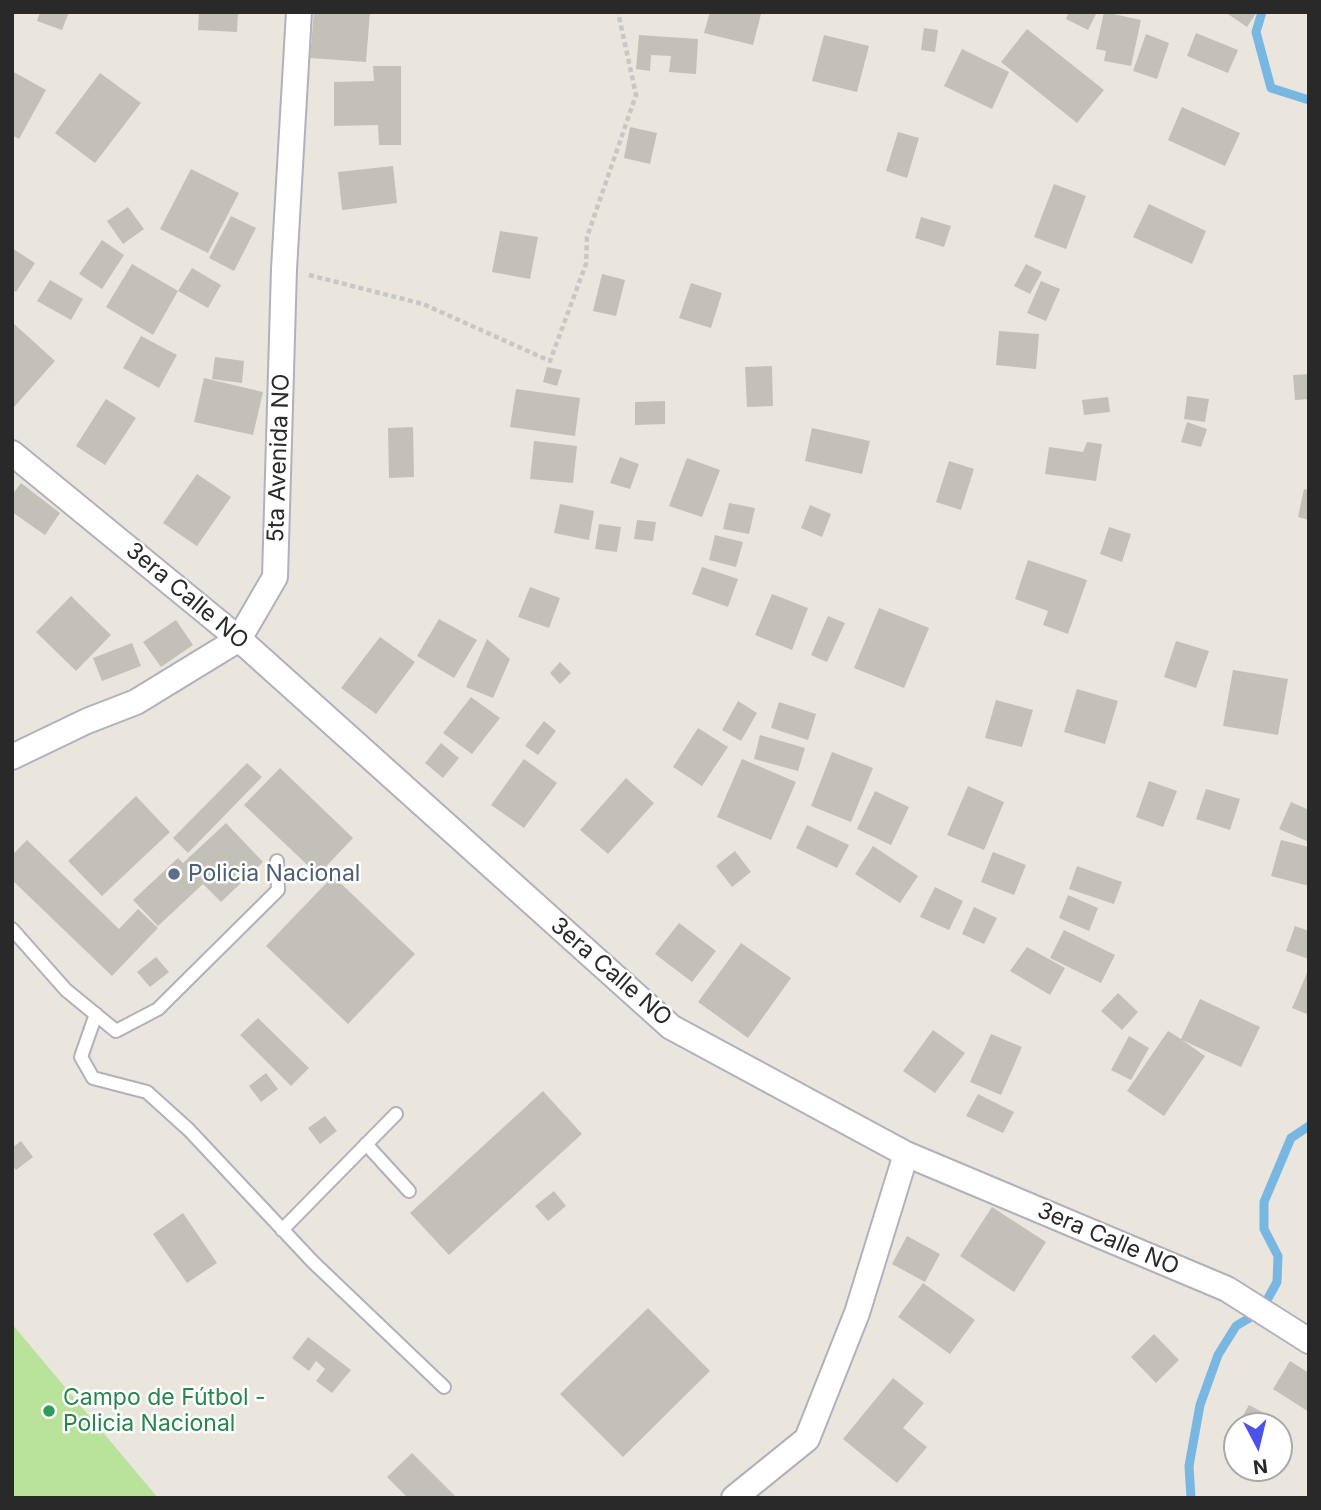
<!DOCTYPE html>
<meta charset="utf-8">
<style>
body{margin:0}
#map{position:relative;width:1321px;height:1510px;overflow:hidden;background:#eae6dd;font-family:Inter,sans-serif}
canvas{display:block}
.frame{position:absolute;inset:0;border:14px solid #292929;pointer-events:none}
.north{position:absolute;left:1223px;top:1412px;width:70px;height:70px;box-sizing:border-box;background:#fff;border:2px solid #a9a9a9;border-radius:50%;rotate:173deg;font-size:19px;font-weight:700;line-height:28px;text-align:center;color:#292929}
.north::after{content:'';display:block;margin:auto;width:24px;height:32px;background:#4b51e9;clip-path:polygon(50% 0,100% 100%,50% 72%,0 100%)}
</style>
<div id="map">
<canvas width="1321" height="1510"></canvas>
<div class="frame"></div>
<div class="north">N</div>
</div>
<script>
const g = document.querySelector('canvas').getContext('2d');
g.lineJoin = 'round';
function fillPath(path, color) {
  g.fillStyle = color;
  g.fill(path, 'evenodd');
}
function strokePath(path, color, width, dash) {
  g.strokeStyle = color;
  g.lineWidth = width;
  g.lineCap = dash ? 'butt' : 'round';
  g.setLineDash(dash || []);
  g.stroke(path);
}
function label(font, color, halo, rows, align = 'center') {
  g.font = font + ' Inter,sans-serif';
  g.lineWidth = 5;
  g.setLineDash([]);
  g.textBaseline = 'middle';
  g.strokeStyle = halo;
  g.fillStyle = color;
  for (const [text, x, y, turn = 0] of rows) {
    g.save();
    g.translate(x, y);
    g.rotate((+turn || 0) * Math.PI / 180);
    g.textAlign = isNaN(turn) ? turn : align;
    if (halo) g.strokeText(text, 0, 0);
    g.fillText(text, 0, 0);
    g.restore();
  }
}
fillPath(new Path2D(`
 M12 1324 158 1498H12Z`), '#b9e29b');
strokePath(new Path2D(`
 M1262 12 1256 32 1271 88 1309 100
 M1191 1498 1189 1466 1200 1405 1218 1355 1236 1326 1261 1311 1277 1282 1278 1256 1264 1229V1202L1291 1138 1309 1126`), '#79b7e3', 9);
fillPath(new Path2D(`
 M40 12H69L62 30 37 21Z
 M199 12H238L237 32 198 30Z
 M314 12H370L366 62 310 58Z
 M710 12 761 14 753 45 704 33Z
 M1069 12H1097L1088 30 1066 19Z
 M1104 12 1141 20 1131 66 1104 61 1106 51 1096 49Z
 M1225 12H1257L1247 27Z
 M924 28 938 30 935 52 921 50Z
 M1027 29 1104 90 1077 123 1001 62Z
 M1196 33 1238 50 1228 73 1187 56Z
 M1146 34 1169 43 1157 79 1133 71Z
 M639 35 698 39 696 74 669 72 671 56 651 55 650 71 636 69Z
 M824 35 869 46 857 92 812 81Z
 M962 49 1009 72 992 109 944 86Z
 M373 66H401V145H379L378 125 334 126V82L374 81Z
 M12 71 46 90 19 139 12 135Z
 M100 73 141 103 95 163 55 133Z
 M1182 107 1240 133 1225 166 1168 140Z
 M630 127 657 133 650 164 624 158Z
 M898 132 919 138 907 178 886 171Z
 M393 166 397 203 342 210 338 172Z
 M191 169 239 193 208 253 160 229Z
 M1054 184 1086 196 1066 249 1034 237Z
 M1149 204 1206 231 1192 264 1133 237Z
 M128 207 144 229 123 244 107 221Z
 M231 216 256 228 234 271 209 258Z
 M921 217 951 226 944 247 915 238Z
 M500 231 538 237 530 279 492 272Z
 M102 240 124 255 102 289 79 274Z
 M12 248 35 263 16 292 12 289Z
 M132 264 178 291 153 335 106 307Z
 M1026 264 1042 272 1030 294 1014 286Z
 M192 268 221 285 208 308 178 291Z
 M602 274 625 280 616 316 593 311Z
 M50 280 83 299 71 320 37 301Z
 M1041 281 1060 289 1046 321 1027 313Z
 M691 283 722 293 711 328 679 318Z
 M12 322 55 361 14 407 12 405Z
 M999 331 1039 334 1036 369 996 365Z
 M141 336 177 355 159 388 123 368Z
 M215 357 244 361 242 383 212 379Z
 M772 366 773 406 747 407 745 367Z
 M547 367 562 370 557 386 543 382Z
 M1309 374V399L1295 400 1293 375Z
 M204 378 263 392 253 435 194 422Z
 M516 389 580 398 575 436 510 427Z
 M1187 396 1209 399 1205 422 1184 419Z
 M1108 397 1110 412 1084 415 1082 400Z
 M106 399 136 418 105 465 76 446Z
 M665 401V424L635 425V402Z
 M1187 422 1207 429 1201 447 1181 442Z
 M413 427 414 477 389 478 388 428Z
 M812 428 870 441 862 474 805 461Z
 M534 441 577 446 573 483 530 479Z
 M1087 442 1102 444 1096 481 1045 474 1049 447 1083 452Z
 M620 457 639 464 630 489 610 483Z
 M687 458 720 470 702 517 669 506Z
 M949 461 974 469 961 510 936 502Z
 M197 474 231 497 197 546 163 523Z
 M21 483 60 513 45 535 12 512V495Z
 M1304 489 1309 490V520L1298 517Z
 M729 503 755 508 749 534 723 529Z
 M560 504 594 511 589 540 554 533Z
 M810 505 831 514 822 537 801 528Z
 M637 520 656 522 653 541 634 539Z
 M599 524 621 527 617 552 595 549Z
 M1109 527 1131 534 1122 562 1100 554Z
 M715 535 743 542 736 567 709 560Z
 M1028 560 1087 580 1068 634 1043 625 1048 611 1015 599Z
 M702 567 738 579 728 607 692 594Z
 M530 587 560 598 549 628 518 617Z
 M772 594 808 608 792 650 755 635Z
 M71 596 111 635 76 671 36 632Z
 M879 608 929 628 904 688 854 668Z
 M828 616 845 623 827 662 811 655Z
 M439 619 477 640 454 678 417 656Z
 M176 620 193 645 161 667 143 642Z
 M380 637 415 662 376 714 341 688Z
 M487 639 510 659 493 698 466 687Z
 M1176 641 1209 651 1196 688 1164 677Z
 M132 643 141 666 102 681 93 658Z
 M560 662 571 673 560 684 550 673Z
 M1233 670 1288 679 1278 735 1223 726Z
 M1077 689 1118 701 1105 744 1064 732Z
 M471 697 500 718 472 754 443 733Z
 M996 700 1033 710 1022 747 985 738Z
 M738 701 757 713 741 741 722 730Z
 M779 702 816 714 808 740 771 728Z
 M544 721 556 731 538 755 525 746Z
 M698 728 728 747 702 786 673 767Z
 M760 735 805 748 798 771 754 759Z
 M441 743 459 758 443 778 425 763Z
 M832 752 873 768 851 822 811 806Z
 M524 759 557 783 524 828 491 805Z
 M742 759 796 782 771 840 717 817Z
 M247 763 262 777 188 853 173 838Z
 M280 768 353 838 318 875 244 805Z
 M626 778 654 803 608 854 580 830Z
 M1149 781 1177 791 1163 827 1136 817Z
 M968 786 1004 802 984 850 947 835Z
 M1206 789 1240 799 1230 830 1196 819Z
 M875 791 909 807 891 845 857 829Z
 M136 796 170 832 102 896 68 861Z
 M1291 802 1309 810V842L1279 829Z
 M226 823 263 862 221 902 203 884 158 926 133 900 178 858 183 863Z
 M807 825 849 845 837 868 796 848Z
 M27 840 119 929 138 909 158 928 112 976 12 880V855Z
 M1281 840 1309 847V886L1271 876Z
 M873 846 918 876 900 903 855 874Z
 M735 851 751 872 732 887 716 866Z
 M993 852 1026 865 1014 895 981 882Z
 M1077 866 1122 882 1114 904 1069 889Z
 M333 876 415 954 348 1024 266 946Z
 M935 887 963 901 949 930 920 917Z
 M1068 895 1098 908 1089 931 1059 918Z
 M974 907 997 918 984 944 962 934Z
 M679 923 716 951 692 982 655 954Z
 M1295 926 1309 931V959L1286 951Z
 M1064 930 1115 955 1101 983 1050 958Z
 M741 943 791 978 748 1038 698 1002Z
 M1027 947 1065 968 1050 995 1010 971Z
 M156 957 169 972 150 987 137 972Z
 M1307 973 1309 974V1015L1292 1008Z
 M1118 993 1138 1012 1122 1030 1101 1011Z
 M1200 999 1260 1027 1241 1067 1182 1040 1205 1056 1164 1116 1127 1091 1168 1031 1181 1039Z
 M258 1018 309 1068 291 1086 240 1035Z
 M933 1030 965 1053 935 1093 903 1071Z
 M991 1034 1022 1047 1001 1095 970 1082Z
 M1129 1036 1149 1048 1131 1080 1111 1070Z
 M266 1073 278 1089 261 1102 249 1086Z
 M543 1091 582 1134 449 1255 410 1213Z
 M978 1094 1014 1112 1003 1133 966 1116Z
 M325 1116 337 1131 320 1144 308 1128Z
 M21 1141 33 1157 16 1170 12 1165V1148Z
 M554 1191 566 1206 548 1221 535 1206Z
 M992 1207 1046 1242 1014 1292 960 1256Z
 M183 1213 217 1263 187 1283 153 1234Z
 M907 1236 940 1254 925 1282 892 1264Z
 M923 1283 975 1320 950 1354 898 1317Z
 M648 1308 710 1371 623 1457 560 1394Z
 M1154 1334 1179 1360 1156 1383 1131 1357Z
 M308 1337 351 1370 332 1393 316 1381 325 1369 316 1361 309 1371 292 1358Z
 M1290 1361 1309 1373V1412L1273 1389Z
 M893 1378 924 1403 903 1428 927 1447 897 1483 843 1439Z
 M1249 1405 1270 1416 1264 1426H1237V1442L1230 1438Z
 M412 1453 457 1498H408L387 1477Z`), '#c3c0b8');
const service = new Path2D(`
 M12 929 66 990 116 1031 158 1009 278 890 277 861
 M96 1014 81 1057 93 1078 147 1092 189 1130 313 1262 444 1387
 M366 1144 409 1191
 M282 1230 396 1114`);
const minor = new Path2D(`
 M12 453 239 639 671 1027 906 1154 1227 1289 1309 1341
 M12 757 87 721 136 702 239 639 275 577 284 269 299 12
 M734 1498 807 1439 857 1313 906 1154`);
strokePath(service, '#b0b1bc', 16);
strokePath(minor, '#b0b1bc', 28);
strokePath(new Path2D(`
 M309 275 423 304 550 361 586 264 587 237 636 95 618 12`), '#c7c7c7', 4.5, [5, 3.5]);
strokePath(service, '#fff', 12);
strokePath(minor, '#fff', 24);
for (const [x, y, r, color] of [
 [174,874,7,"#5c6f8a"],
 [49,1411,7,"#2e9e5b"]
]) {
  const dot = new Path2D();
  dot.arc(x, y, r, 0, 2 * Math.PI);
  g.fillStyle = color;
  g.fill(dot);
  strokePath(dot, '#fff', 2.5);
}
label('23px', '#292929', '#fff', [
 ["5ta Avenida NO",279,458,-88],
 ["3era Calle NO",187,596,40],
 ["3era Calle NO",611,972,41],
 ["3era Calle NO",1108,1239,23]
]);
label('23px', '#4e5e75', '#fff', [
 ["Policia Nacional",188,874]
], 'left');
label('23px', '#27864d', '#fff', [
 ["Campo de Fútbol -",63,1398],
 ["Policia Nacional",63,1424]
], 'left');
</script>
